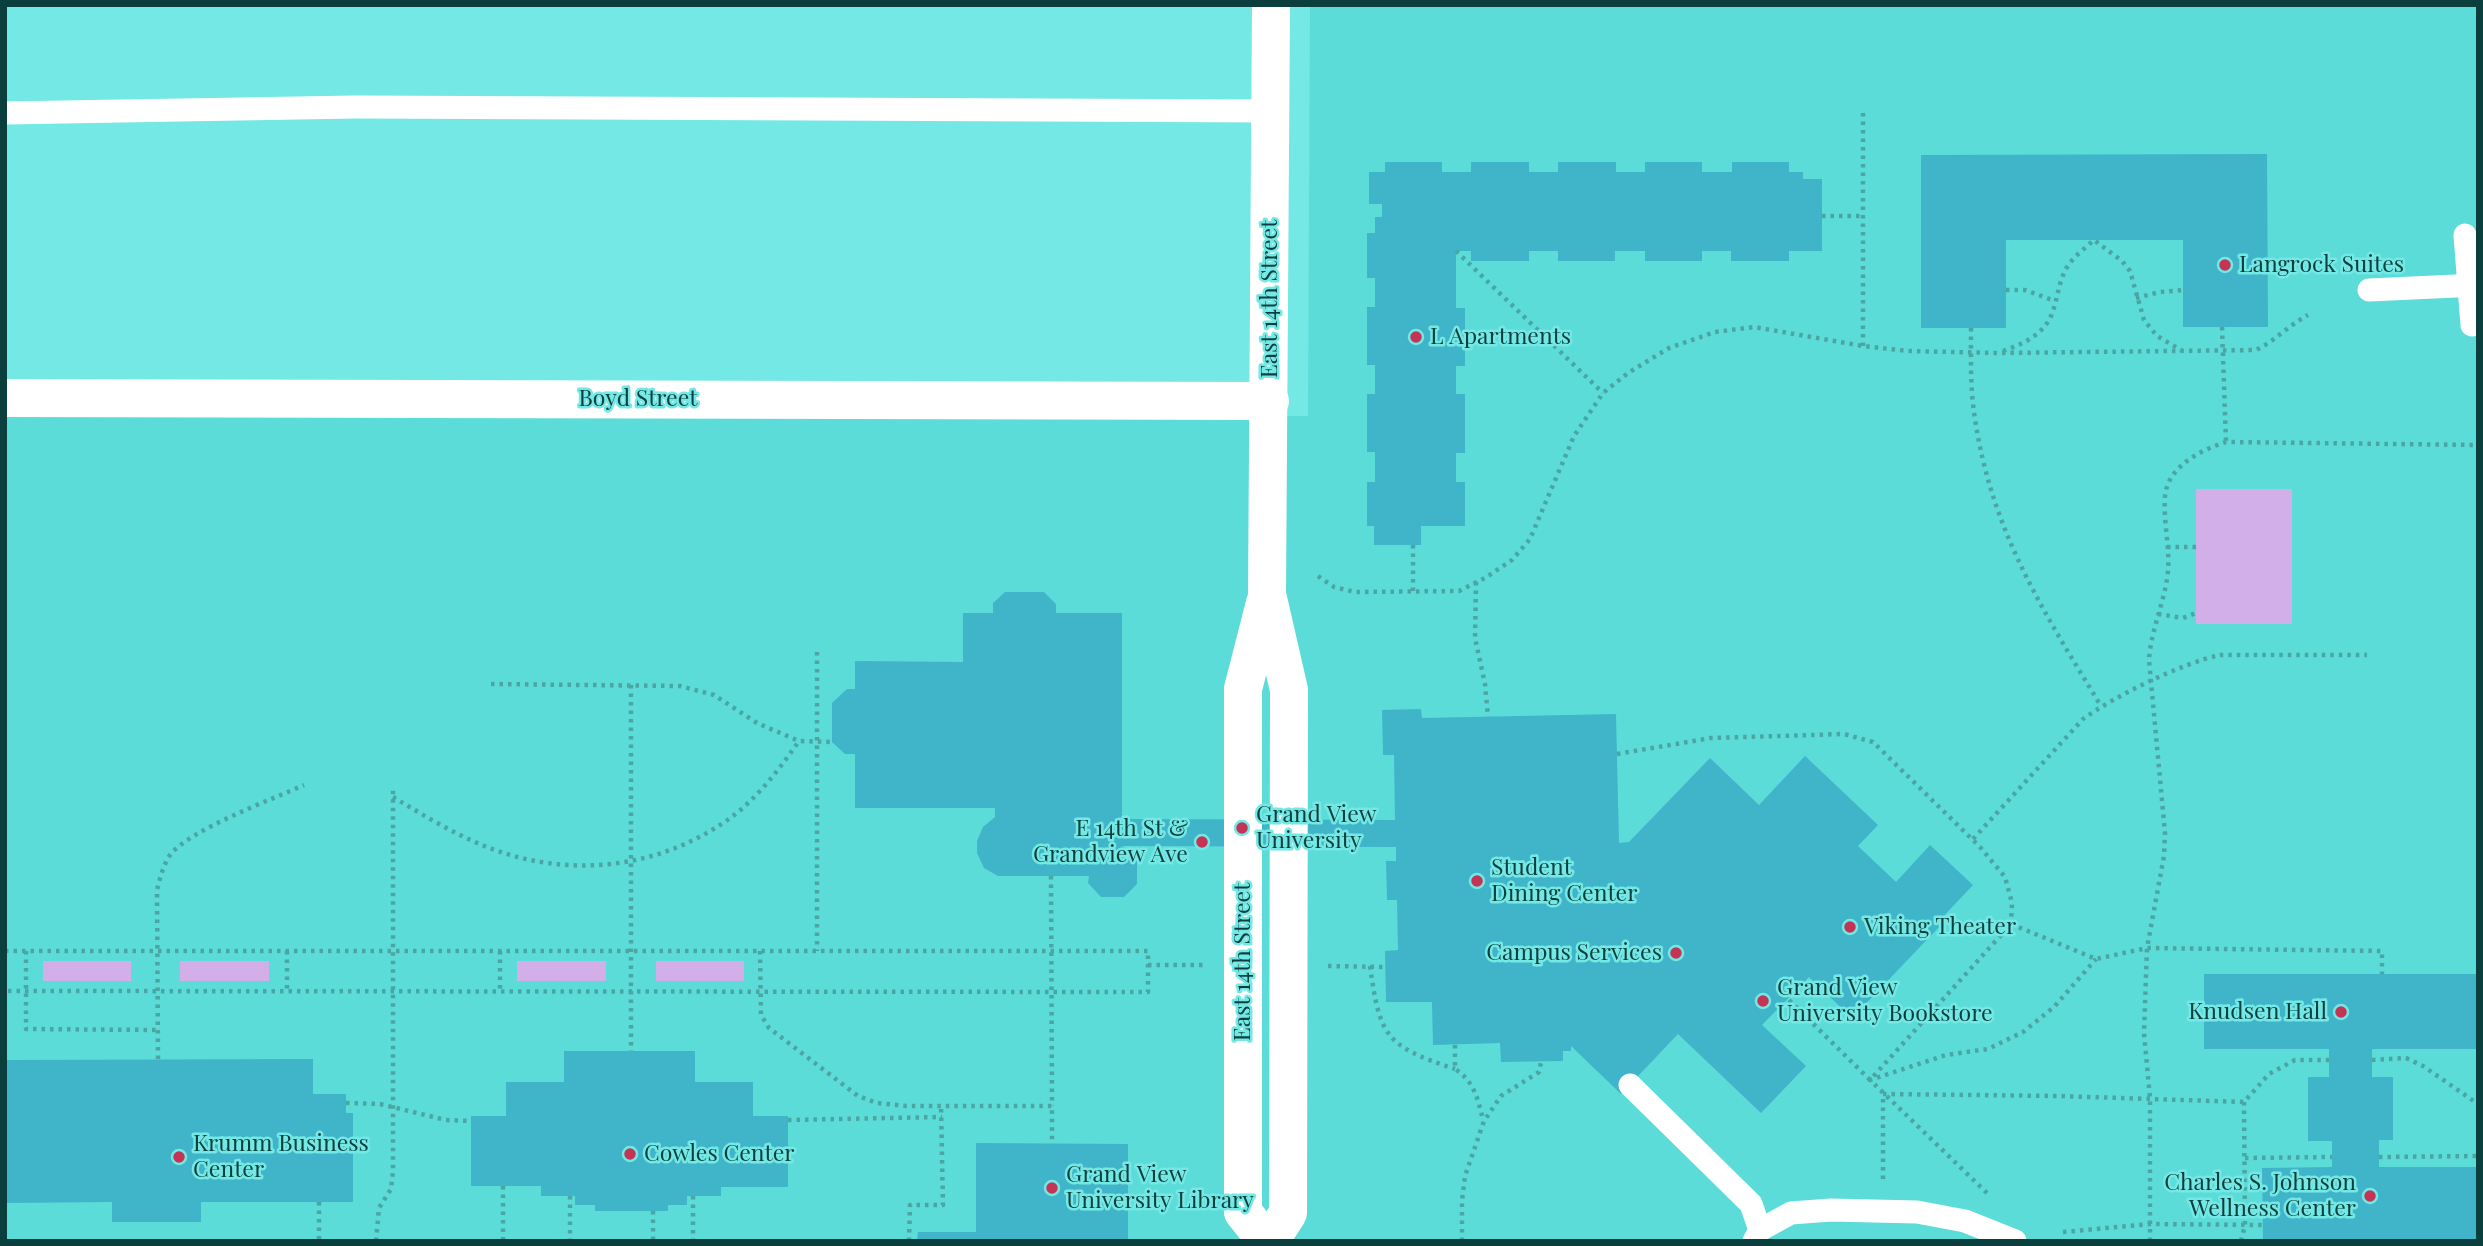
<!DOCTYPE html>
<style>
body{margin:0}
#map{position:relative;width:2483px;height:1246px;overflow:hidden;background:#74e8e4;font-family:"Playfair Display",serif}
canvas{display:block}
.frame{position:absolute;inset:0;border:7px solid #0a3f3e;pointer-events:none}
</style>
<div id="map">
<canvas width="2483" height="1246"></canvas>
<div class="frame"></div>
</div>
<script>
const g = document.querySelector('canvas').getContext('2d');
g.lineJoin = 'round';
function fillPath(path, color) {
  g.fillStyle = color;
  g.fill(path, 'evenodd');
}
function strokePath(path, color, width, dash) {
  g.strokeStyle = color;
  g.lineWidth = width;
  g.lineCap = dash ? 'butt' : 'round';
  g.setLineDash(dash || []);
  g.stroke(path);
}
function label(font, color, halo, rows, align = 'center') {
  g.font = font + ' "Playfair Display",serif';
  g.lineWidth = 5;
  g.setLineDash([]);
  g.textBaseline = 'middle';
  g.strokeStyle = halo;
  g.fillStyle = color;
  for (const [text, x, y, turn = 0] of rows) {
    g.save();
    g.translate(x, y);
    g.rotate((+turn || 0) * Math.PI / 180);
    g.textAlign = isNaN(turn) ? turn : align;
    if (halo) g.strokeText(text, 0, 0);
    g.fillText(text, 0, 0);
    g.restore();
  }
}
fillPath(new Path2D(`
 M1310 5H2478V1241H5V414L1308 416Z`), '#5bdcd9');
fillPath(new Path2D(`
 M2196 489H2292V624H2196Z
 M43 961H131V981H43Z
 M180 961H269V981H180Z
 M517 961H606V981H517Z
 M656 961H744V981H656Z`), '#d3afea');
fillPath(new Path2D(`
 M2267 154 2268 327H2183V240H2006V328H1921V155Z
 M1385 162H1442V172H1471V162H1529V172H1558V162H1616V172H1645V162H1702V172H1732V162H1789V172H1803V179H1822V251H1789V261H1731V251H1702V261H1645V251H1615V261H1558V251H1529V261H1471V251H1456V308H1465V366H1456V394H1465V453H1456V482H1465V526H1421V545H1374V526H1367V482H1375V452H1367V394H1375V365H1367V307H1375V278H1367V233H1375V217H1382V204H1369V172H1385Z
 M1005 592H1044L1056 604V613H1122V819L1395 820 1394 755H1383L1382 710 1421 709 1422 718 1616 714 1619 843 1629 842 1710 758 1759 805 1805 756 1878 825 1858 846 1896 882 1930 845 1973 885 1938 922 1941 925 1852 1018 1809 977 1762 1025 1806 1066 1761 1113 1678 1034 1621 1094 1571 1046V1051H1563V1061L1501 1062 1500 1043 1433 1045 1432 1002H1386L1385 951 1398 950 1397 900H1387L1386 861H1396V847L1122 846 1137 861V884L1124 897H1101L1088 883 1089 876H998L984 868 977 853V841L983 827 995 817V808H855V754H845L832 742V703L847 689H855V661L963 662V613H993V603Z
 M2204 974H2478V1049H2372V1077H2393V1140H2379V1167H2478V1241H2263L2262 1168 2332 1167V1141H2308V1077H2329V1049H2204Z
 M564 1051H695V1082H753V1116H788V1187H721V1196H687V1205H668V1211H595V1205H575V1196H541V1186H471V1116H506V1082H564Z
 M313 1059V1094H346V1113H353V1202H201V1222H112V1202L5 1203V1060Z
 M976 1143 1128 1144V1241H917L918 1232H976Z`), '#40b4c9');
strokePath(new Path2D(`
 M1822 216H1863
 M1456 251 1603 393
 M2006 290H2025L2055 301
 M2136 298 2160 292 2183 290
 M2222 327 2226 442
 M1971 328C1971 358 1970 389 1975 419 1992 532 2043 611 2101 706
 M1863 346V110
 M2003 351C2022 344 2042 336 2051 316 2057 302 2058 286 2064 273 2070 259 2083 250 2094 240L2122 261 2130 271 2144 320 2157 336 2181 350
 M1413 545V591
 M2167 547H2196
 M1318 576 1334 587 1355 592 1459 591 1485 578 1512 560 1530 539 1574 436 1603 393 1628 373 1669 348 1715 332 1754 327 1863 346 1908 351 1999 353 2256 350C2275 341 2289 325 2308 315
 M1476 582 1475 638 1485 684 1488 717
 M2158 614 2183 618 2196 613
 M817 652V951
 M491 684 680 686 714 695 757 723 799 741 832 742
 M631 685V1051
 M1617 754 1711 738 1844 734 1873 742 1980 847 2005 877 2012 903 2011 924 1870 1080 1788 999
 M393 797C423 815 454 834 487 847 565 878 653 870 723 823 754 803 778 771 799 741
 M1973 839 2083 719C2115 696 2182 663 2220 655H2367
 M1051 876 1052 1106
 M2011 924 2096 959 2147 948 2382 951V974
 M5 951H1148V992L5 991
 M26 951V1029L158 1030
 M287 951V991
 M500 951V992
 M760 951 761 1015 769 1028 858 1096 877 1103 906 1106H1052V1143
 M1148 965H1207
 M1328 966 1385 967
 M1370 966C1380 1038 1386 1046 1455 1069
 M1455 1045V1069C1474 1081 1478 1099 1483 1120
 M158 1059 157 890C160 878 163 866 170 855 189 830 273 799 304 785
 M2372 1060 2406 1058 2423 1066 2478 1104
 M346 1103 380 1104 446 1120 471 1121
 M788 1120 942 1117
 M2379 1157 2478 1156
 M2245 1158 2332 1157
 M1883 1179V1094L2058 1096 2244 1102 2269 1074 2295 1060H2329
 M503 1186V1241
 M1987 1193 1870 1080 1946 1055 1988 1049 2023 1032 2054 1007 2096 959
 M570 1196V1241
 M693 1196V1241
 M319 1202V1241
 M653 1211V1241
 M2063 1232 2150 1224 2263 1225
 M376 1241 379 1208 391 1189 393 1171V786
 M909 1241 910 1205H943L941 1106
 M1462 1241V1201L1465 1176 1484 1121 1501 1096 1539 1072 1541 1062
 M2150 1241V1098L2144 1033 2147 948 2164 856 2165 833 2149 660C2151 629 2165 602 2168 571 2170 546 2163 521 2165 496 2168 466 2201 450 2226 442L2478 445
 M2241 1241 2245 1225 2244 1102`), '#4ba6a3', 4.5, [3.5, 5]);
strokePath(new Path2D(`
 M5 113 356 107 1271 111
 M2465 235 2472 325
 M2369 290 2478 285
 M1630 1085 1751 1204 1760 1230
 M1754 1241 1760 1230 1791 1213 1831 1210 1917 1212 1965 1221 2015 1241`), '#fff', 23);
strokePath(new Path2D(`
 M5 398 1270 401`), '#fff', 38);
strokePath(new Path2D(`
 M1265 603 1243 689V1212L1266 1241
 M1270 1241 1288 1213 1289 690 1267 594 1271 5`), '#fff', 38);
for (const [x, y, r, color] of [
 [2225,265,7,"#c43455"],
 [1416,337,7,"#c43455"],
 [1242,828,7,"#c43455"],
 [1202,842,7,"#c43455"],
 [1477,881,7,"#c43455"],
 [1850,927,7,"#c43455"],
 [1676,953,7,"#c43455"],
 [1763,1001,7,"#c43455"],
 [2341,1012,7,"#c43455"],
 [630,1154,7,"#c43455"],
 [179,1157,7,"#c43455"],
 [1052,1188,7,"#c43455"],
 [2370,1196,7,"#c43455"]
]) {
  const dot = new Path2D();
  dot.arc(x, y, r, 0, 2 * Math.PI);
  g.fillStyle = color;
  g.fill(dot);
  strokePath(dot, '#74e8e4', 2.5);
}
label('23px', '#0a3f3e', '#74e8e4', [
 ["Langrock Suites",2239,265],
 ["L Apartments",1430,337],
 ["Grand View",1256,815],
 ["University",1256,841],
 ["E 14th St &",1188,829,"right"],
 ["Grandview Ave",1188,855,"right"],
 ["Student",1491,868],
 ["Dining Center",1491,894],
 ["Viking Theater",1864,927],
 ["Campus Services",1662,953,"right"],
 ["Grand View",1777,988],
 ["University Bookstore",1777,1014],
 ["Knudsen Hall",2327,1012,"right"],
 ["Krumm Business",193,1144],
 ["Center",193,1170],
 ["Cowles Center",644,1154],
 ["Grand View",1066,1175],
 ["University Library",1066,1201],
 ["Charles S. Johnson",2356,1183,"right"],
 ["Wellness Center",2356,1209,"right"]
], 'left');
label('23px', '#0a3f3e', '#74e8e4', [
 ["East 14th Street",1270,299,-90],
 ["Boyd Street",638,399],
 ["East 14th Street",1243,962,-90]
]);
</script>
